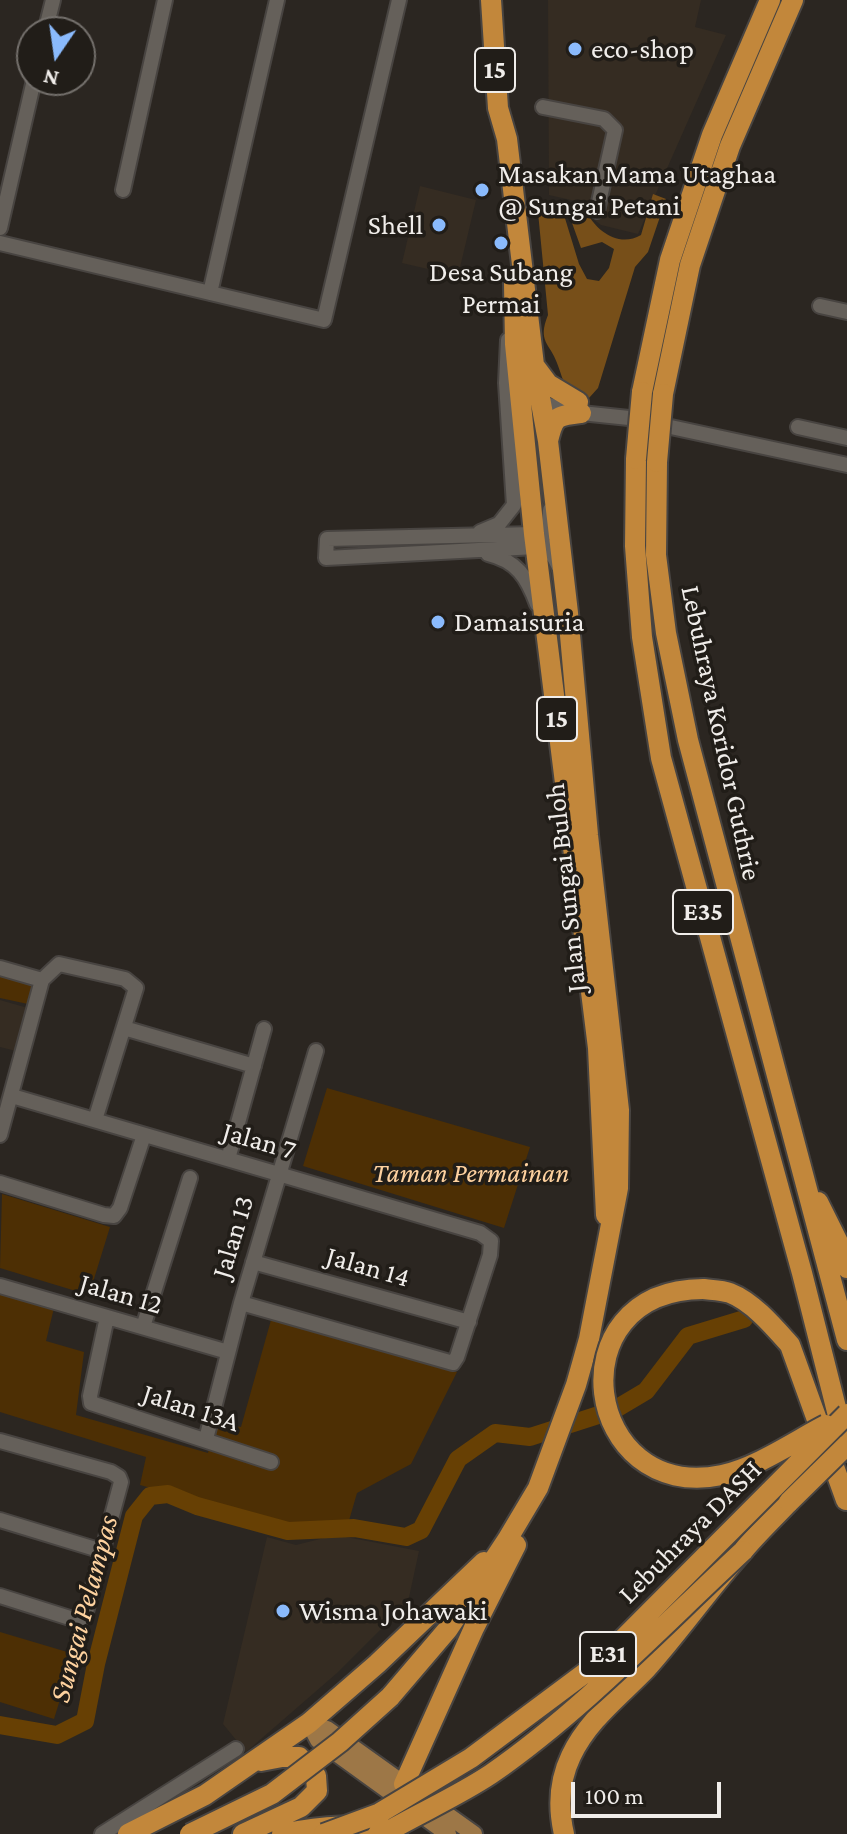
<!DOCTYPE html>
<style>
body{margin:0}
#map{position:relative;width:847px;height:1834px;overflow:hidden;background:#2b2621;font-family:"Crimson Pro",serif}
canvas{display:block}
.north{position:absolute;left:16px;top:16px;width:80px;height:80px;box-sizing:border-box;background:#211d18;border:2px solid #74706c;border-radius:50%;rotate:193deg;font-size:22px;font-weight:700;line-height:32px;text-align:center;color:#f0edea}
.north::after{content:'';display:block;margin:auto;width:28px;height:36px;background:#8abafc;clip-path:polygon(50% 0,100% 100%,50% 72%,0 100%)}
.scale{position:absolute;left:571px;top:1782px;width:150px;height:36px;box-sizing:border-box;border:4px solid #f0edea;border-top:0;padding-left:10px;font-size:24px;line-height:28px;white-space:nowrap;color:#f0edea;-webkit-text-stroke:6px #211d18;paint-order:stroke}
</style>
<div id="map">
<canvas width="847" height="1834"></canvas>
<div class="north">N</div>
<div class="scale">100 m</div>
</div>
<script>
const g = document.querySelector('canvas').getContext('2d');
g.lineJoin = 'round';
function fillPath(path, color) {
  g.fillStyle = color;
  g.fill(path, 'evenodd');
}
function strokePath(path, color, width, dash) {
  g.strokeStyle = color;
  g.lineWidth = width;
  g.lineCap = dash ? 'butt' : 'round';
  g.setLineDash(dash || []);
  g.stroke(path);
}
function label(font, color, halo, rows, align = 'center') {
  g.font = font + ' "Crimson Pro",serif';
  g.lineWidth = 7;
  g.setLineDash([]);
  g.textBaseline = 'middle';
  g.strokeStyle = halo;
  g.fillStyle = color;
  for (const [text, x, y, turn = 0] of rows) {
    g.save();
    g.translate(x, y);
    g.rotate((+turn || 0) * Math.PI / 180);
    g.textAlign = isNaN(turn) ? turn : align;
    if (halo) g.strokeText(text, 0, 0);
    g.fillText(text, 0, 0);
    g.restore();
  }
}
fillPath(new Path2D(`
 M548 0H701L695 27 726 35 638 234 601 225 593 219V205L549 195Z
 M420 186 476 200 458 276 402 263Z
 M0 1000 28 1008 16 1051 0 1047Z
 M336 1535 419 1551 408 1602 337 1673 246 1752 223 1724 267 1537 296 1545Z`), '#352c22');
fillPath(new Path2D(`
 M0 971 34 980 28 1004 0 998Z
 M327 1088 530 1147 504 1228 303 1166Z
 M2 1194 110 1227 89 1295 0 1268Z
 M0 1292 54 1308 46 1341 84 1352 76 1415 208 1453 215 1421 241 1427 271 1320 457 1372 411 1464 357 1493 348 1524 286 1525 140 1485 146 1457 0 1412Z
 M0 1632 74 1654 54 1719 0 1702Z`), '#4d2f04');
fillPath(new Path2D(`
 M653 194 666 199 648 252 635 267 598 388 589 398C564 393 565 384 557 363 550 343 537 342 548 315L537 202 564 215 579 264 587 279 599 281 609 268 614 249 602 242 581 248 567 209 569 204 586 211C596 231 619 248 641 235Z`), '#774f19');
strokePath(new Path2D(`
 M0 1725 57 1735 85 1721 96 1664 134 1516 150 1496 168 1494 197 1506 288 1531 354 1528 406 1537 421 1530 458 1459 495 1433 530 1437 614 1410 646 1391 688 1336 744 1319`), '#674004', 18);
const minor = new Path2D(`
 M45 32 53 0
 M543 107 604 119 615 130 597 211
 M123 190 165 0
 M0 228 34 80
 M0 243 324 320 399 0
 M210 293 277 0
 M820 306 847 312
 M541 403 581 413 629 418 847 465
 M798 427 847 438
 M550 510C550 525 545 536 536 547L326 558 327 539 534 534C545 544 553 553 559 567
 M480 532 499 524 514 505 506 383 508 340
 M488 554C517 561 527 577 537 604
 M0 968 42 980
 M124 1028 254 1066
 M12 1096 480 1233 491 1241 490 1255 457 1357 453 1363 241 1303
 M0 1135 42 980 59 964 125 979 136 988 95 1120
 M228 1159 264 1029
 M0 1183 104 1215 114 1216 120 1208 144 1135
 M253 1262 469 1322
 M0 1286 228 1352
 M107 1317 90 1396 91 1403 271 1462
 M143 1327 190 1178
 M206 1439 241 1303 316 1051
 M0 1441 111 1472 119 1477 121 1482 86 1612 81 1619H73L0 1596
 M0 1520 102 1551
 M102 1834 236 1749`);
const major = new Path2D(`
 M309 1723 327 1729 474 1834
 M309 1723 318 1740 448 1834`);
const highway = new Path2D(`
 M514 284 515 344 534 534 598 1048 606 1215
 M536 368 548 384 578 402
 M642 392 670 260 712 135 770 0
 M663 394 690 265 730 146 793 0
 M548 441C554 416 556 416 581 413
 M636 459 635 546 642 637 661 758 802 1273 847 1451
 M657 462 656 555 666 633 688 740 847 1340
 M818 1202 840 1246 847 1268
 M703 1289C711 1290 722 1290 730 1293 753 1302 774 1327 790 1345L846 1500
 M390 1697 448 1629 507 1540 538 1488 576 1385 589 1339 618 1188 619 1110 588 835 568 613 548 441 534 365 507 139 498 108 491 0
 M404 1784 474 1628 516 1545
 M128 1834 205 1795 309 1723 377 1664 484 1562
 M243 1834 301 1807 317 1791 316 1776 299 1757H282L261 1761
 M282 1834C322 1826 358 1822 397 1834
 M564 1834C558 1808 559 1781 571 1756 588 1720 619 1697 646 1669 680 1631 709 1589 743 1551 757 1534 774 1518 789 1502`);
strokePath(minor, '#484441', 18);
strokePath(major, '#484441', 20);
strokePath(highway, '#484441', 24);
strokePath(minor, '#65605a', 14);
strokePath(major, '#9d7747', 16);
strokePath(highway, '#c2873b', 20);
const highwayBridge = new Path2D(`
 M636 459 642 392
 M657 462 663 394
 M703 1289C553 1290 583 1504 722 1475 756 1468 795 1441 826 1425
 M789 1502 847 1445
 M190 1834 272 1794 340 1742 390 1697
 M324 1834 378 1814 471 1758 601 1661 847 1414
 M378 1834 394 1828C426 1810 461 1794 491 1774 583 1710 661 1627 743 1551`);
strokePath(highwayBridge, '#484441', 24, []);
strokePath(highwayBridge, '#c2873b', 20);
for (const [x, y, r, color] of [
 [575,49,8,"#8abafc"],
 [482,190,8,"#8abafc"],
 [439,225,8,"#8abafc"],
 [501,243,8,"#8abafc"],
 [438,622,8,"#8abafc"],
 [283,1611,8,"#8abafc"]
]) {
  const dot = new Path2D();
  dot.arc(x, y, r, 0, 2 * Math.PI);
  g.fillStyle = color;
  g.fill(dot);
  strokePath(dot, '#211d18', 3);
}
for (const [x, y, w] of [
 [495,70,40],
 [557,719,40],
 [703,912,60],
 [608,1654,56]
]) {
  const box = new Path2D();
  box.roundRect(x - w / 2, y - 22, w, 44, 6);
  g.fillStyle = '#211d18';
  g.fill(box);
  strokePath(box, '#f0edea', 2);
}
label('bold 26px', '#f0edea', null, [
 ["15",495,70],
 ["15",557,719],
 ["E35",703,912],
 ["E31",608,1654]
]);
label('28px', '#f0edea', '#211d18', [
 ["eco-shop",591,49],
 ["Masakan Mama Utaghaa",498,174],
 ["@ Sungai Petani",498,206],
 ["Shell",423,225,"right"],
 ["Desa Subang",501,272,"center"],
 ["Permai",501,304,"center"],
 ["Damaisuria",454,622],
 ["Wisma Johawaki",299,1611]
], 'left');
label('28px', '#f0edea', '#211d18', [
 ["Lebuhraya Koridor Guthrie",721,733,78],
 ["Jalan Sungai Buloh",566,888,-96],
 ["Jalan 7",259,1141,16],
 ["Jalan 13",233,1237,-73],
 ["Jalan 14",368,1267,16],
 ["Jalan 12",121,1294,16],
 ["Jalan 13A",191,1408,18],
 ["Lebuhraya DASH",690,1532,-45]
]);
label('italic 28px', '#fed19f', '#211d18', [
 ["Taman Permainan",471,1173]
]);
label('italic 30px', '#fed29f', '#211d18', [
 ["Sungai Pelampas",84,1609,-75]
]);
</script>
